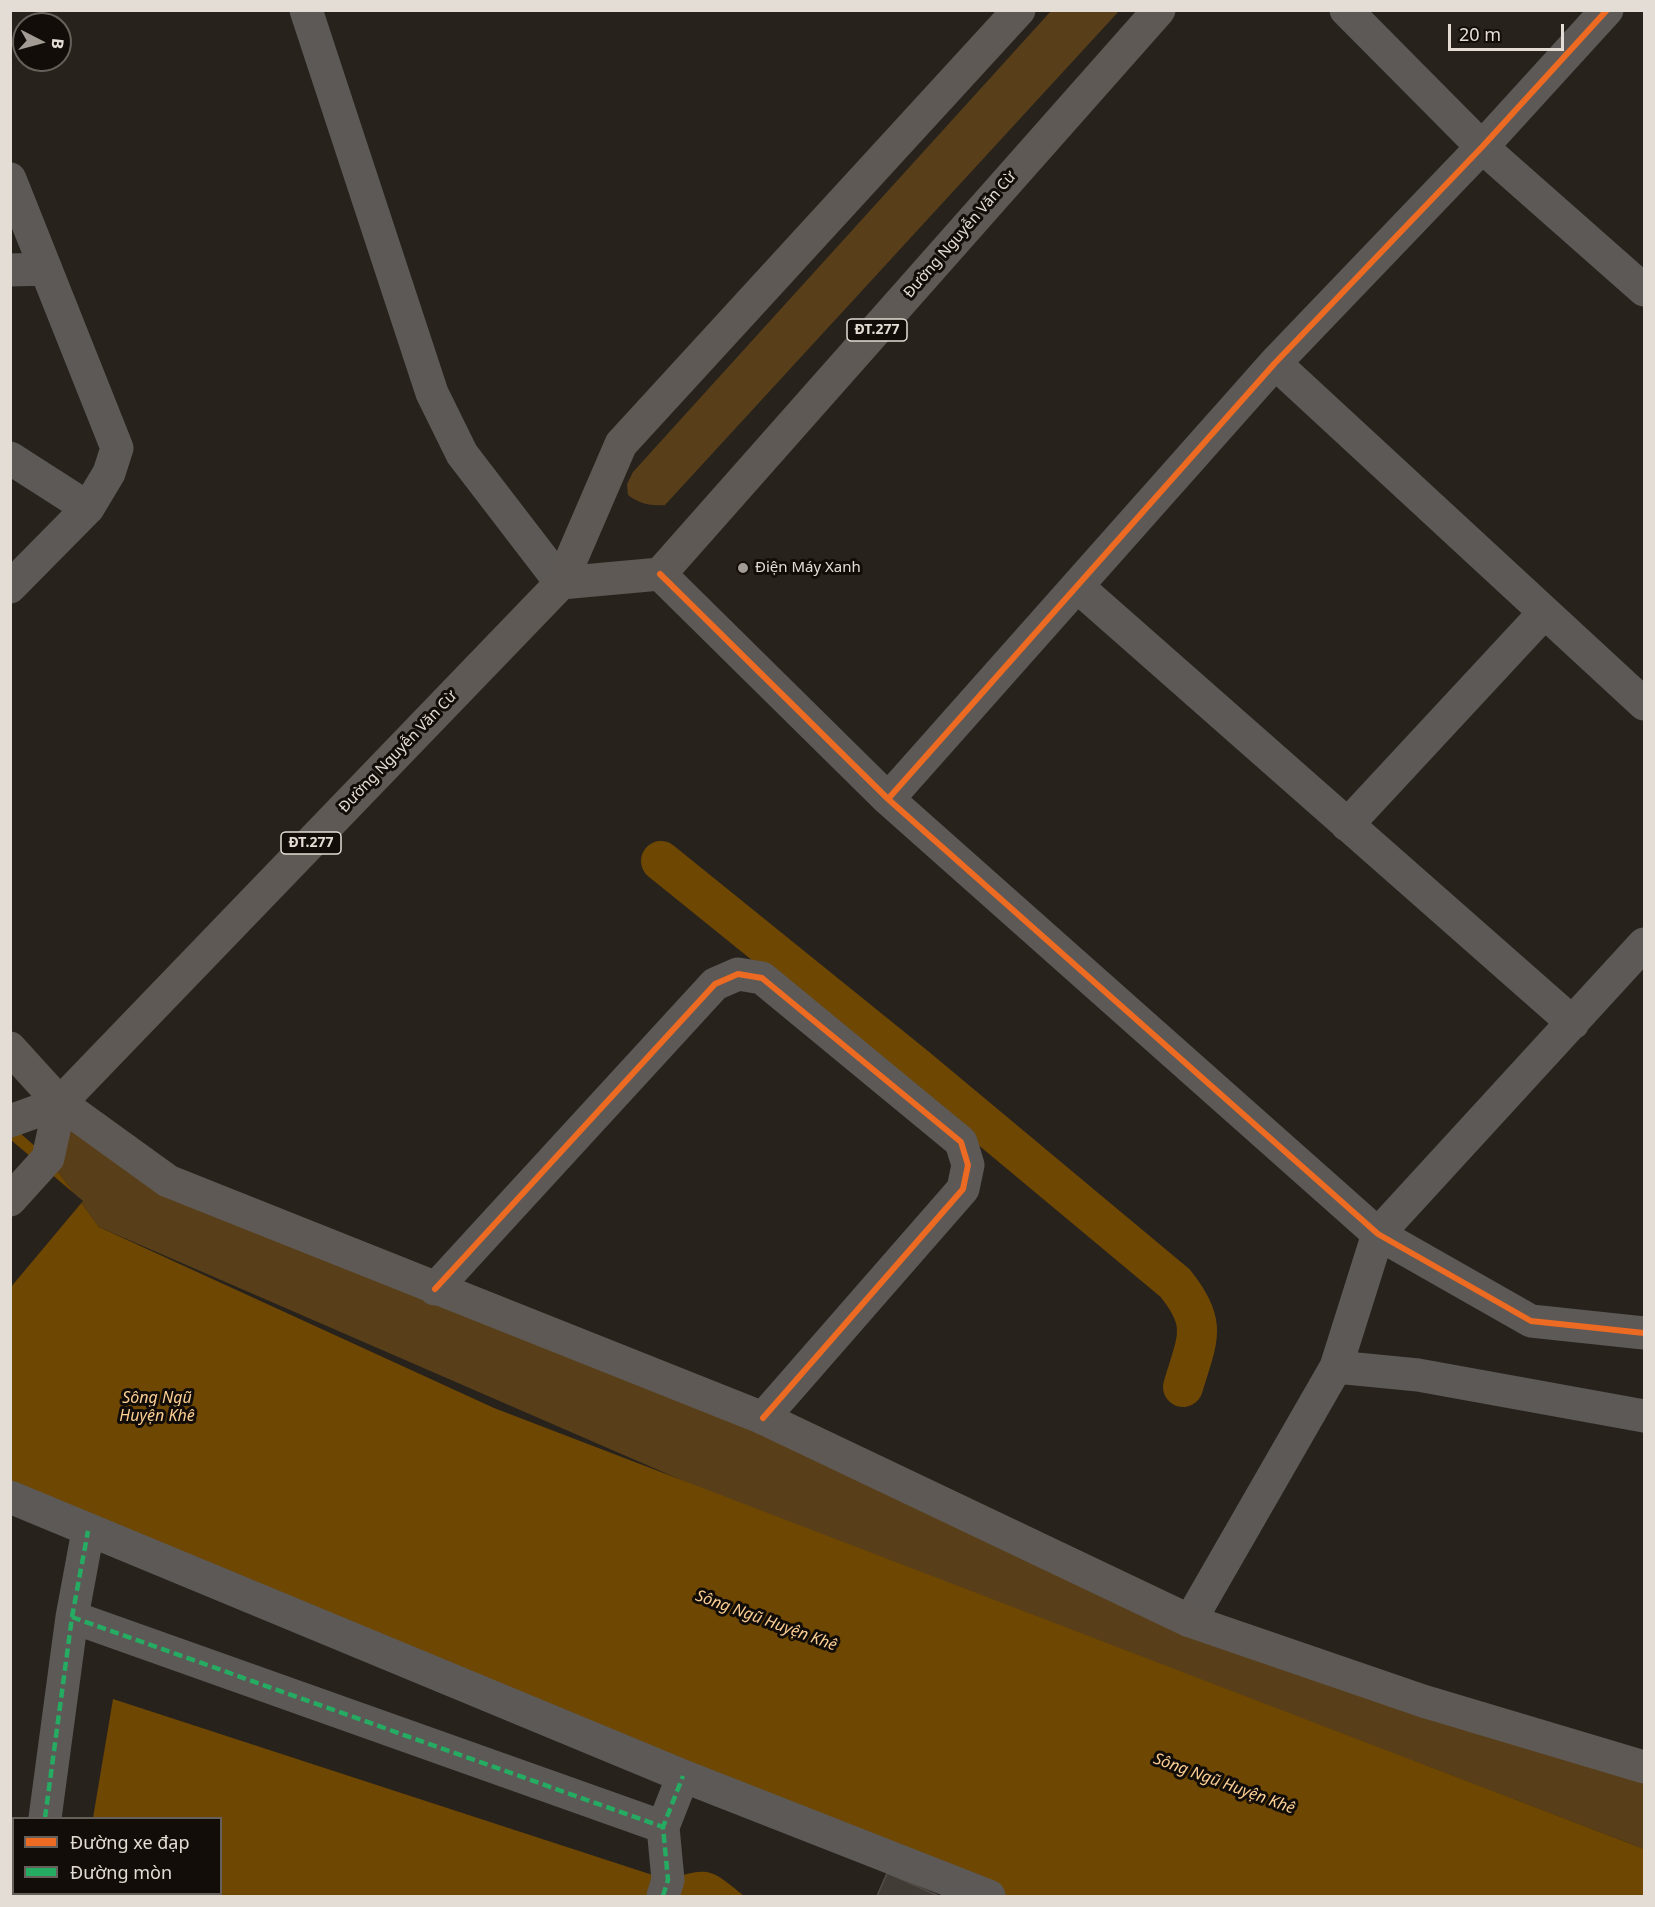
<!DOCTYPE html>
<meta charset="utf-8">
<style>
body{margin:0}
#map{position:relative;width:1655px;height:1907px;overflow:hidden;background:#28221c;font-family:"Noto Sans",sans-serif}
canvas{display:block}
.frame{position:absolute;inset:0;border:12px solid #e4ddd5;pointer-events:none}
.legend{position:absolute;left:12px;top:1817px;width:210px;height:78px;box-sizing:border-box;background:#120d08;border:2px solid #66605a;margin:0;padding:8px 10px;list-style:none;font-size:18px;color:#e4ddd5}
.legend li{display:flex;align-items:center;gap:12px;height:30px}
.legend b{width:30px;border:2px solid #66605a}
.north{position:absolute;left:12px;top:12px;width:60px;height:60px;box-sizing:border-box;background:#120d08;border:2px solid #66605a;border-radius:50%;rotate:96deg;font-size:16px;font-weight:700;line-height:24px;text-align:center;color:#e4ddd5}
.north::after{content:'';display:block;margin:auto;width:21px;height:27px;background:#a29c94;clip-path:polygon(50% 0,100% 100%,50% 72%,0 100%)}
.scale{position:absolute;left:1448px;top:24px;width:116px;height:27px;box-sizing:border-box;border:3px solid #e4ddd5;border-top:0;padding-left:8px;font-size:18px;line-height:21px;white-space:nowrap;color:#e4ddd5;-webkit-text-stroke:4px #120d08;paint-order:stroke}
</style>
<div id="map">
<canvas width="1655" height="1907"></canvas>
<div class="frame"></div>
<ul class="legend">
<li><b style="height:8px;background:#ed6a23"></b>Đường xe đạp</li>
<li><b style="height:8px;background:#26ab63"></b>Đường mòn</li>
</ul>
<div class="north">B</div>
<div class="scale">20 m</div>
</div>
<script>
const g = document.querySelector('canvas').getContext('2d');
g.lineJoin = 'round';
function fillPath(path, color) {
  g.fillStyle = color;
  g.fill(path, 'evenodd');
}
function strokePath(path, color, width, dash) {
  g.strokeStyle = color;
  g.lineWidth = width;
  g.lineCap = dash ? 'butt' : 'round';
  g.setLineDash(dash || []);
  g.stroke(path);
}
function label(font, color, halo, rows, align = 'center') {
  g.font = font + ' "Noto Sans",sans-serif';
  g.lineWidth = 6;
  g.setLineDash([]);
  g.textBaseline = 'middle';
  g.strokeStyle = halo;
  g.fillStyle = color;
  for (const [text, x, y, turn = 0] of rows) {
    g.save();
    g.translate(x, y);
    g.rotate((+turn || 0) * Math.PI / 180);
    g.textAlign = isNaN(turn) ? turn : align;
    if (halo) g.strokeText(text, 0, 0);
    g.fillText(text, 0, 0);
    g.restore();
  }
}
fillPath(new Path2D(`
 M1051 11H1119L665 505C650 506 640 504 628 495L627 484 633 472Z
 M60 1103 168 1181 435 1289 1190 1621 1644 1767V1849L702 1489 99 1227 48 1158Z`), '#583f19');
fillPath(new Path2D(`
 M10 1124 48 1158 99 1227 494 1408 1644 1849V1896H989L11 1497Z
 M113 1699 668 1880C709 1866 711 1869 744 1896H80L81 1894H220V1818H93Z`), '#6e4703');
fillPath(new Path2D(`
 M11 1140 83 1201 11 1287Z`), '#28221c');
strokePath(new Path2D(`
 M661 861 916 1067 1175 1283C1209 1325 1197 1339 1183 1387`), '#6e4703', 40);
const building = new Path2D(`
 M887 1873 939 1896H877Z`);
fillPath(building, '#423c37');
strokePath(building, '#534d47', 1.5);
strokePath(new Path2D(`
 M306 10 432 393 462 454 561 583
 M1346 10 1482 147 1644 290
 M10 179 117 448 109 473 88 508 10 587
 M10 270 46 269
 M1275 363 1644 704
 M10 458 88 508
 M660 574 888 799 1378 1234 1531 1321 1644 1333
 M1078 587 1573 1023
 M888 799 1275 363 1482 147 1607 10
 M1347 825 1544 613
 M1644 944 1378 1234 1336 1367 1418 1375 1644 1416
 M435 1289 715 984 738 974 762 978 961 1142 968 1165 963 1189 763 1418
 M10 1497 683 1776 989 1896
 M72 1617 663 1827
 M1190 1621 1336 1367
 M45 1818 72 1617 88 1531
 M35 1896V1894
 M663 1896 668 1880 663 1827 683 1776`), '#5c5956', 33);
strokePath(new Path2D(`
 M561 583 660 574 1159 10
 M10 1048 60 1103 168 1181 763 1418 1190 1621 1423 1701 1644 1767
 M10 1121 60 1103 561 583 621 444 1019 10
 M10 1200 48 1158 60 1103`), '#5e5954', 33);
strokePath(new Path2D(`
 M72 1617 663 1827
 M45 1818 72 1617 88 1531
 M35 1896V1894
 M663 1896 668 1880 663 1827 683 1776`), '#26ab63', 4.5, [9, 4.5]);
strokePath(new Path2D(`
 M660 574 888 799 1378 1234 1531 1321 1644 1333
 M888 799 1275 363 1482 147 1607 10
 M435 1289 715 984 738 974 762 978 961 1142 968 1165 963 1189 763 1418`), '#ed6a23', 6);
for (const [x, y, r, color] of [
 [743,568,6,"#a29c94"]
]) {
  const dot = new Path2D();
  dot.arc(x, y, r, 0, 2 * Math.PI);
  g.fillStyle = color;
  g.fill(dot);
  strokePath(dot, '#120d08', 2);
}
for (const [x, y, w] of [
 [877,330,60],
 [311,843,60]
]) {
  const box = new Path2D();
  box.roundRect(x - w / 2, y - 11, w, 22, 4.5);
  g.fillStyle = '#120d08';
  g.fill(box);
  strokePath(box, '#e4ddd5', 1.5);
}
label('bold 14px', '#e4ddd5', null, [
 ["ĐT.277",877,330],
 ["ĐT.277",311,843]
]);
label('15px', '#e4ddd5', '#120d08', [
 ["Đường Nguyễn Văn Cừ",960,235,-49],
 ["Đường Nguyễn Văn Cừ",398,752,-46]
]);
label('15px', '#e4ddd5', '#120d08', [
 ["Điện Máy Xanh",755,568]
], 'left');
label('italic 16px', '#fbce94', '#120d08', [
 ["Sông Ngũ",157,1398],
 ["Huyện Khê",157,1416],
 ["Sông Ngũ Huyện Khê",766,1621,20],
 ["Sông Ngũ Huyện Khê",1224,1784,20]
]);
</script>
